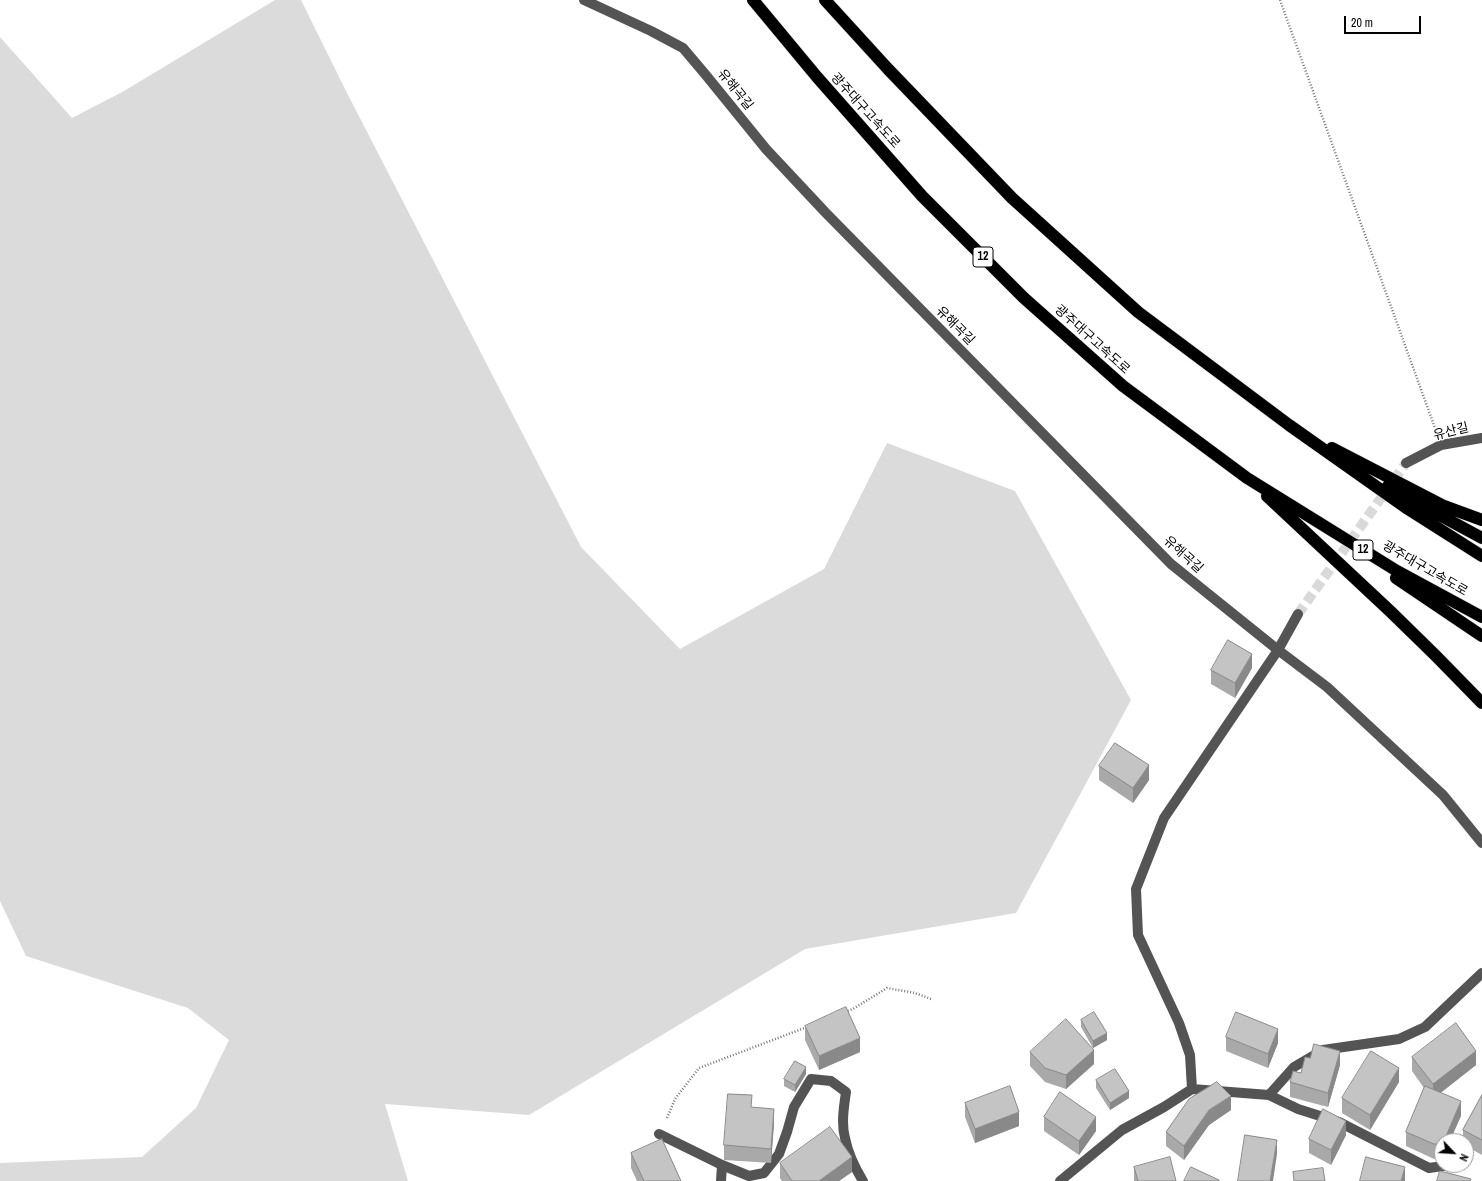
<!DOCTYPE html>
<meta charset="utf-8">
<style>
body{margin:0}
#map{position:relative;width:1482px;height:1181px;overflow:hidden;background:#fff;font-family:"Archivo Narrow",sans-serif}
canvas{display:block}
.north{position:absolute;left:1434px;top:1133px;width:40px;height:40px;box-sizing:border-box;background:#fff;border:1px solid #999;border-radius:50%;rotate:115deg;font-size:11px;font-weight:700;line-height:16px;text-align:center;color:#000}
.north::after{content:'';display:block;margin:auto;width:14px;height:18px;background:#000;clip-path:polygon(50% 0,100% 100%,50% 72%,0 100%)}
.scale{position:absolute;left:1344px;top:16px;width:77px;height:18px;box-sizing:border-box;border:2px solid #000;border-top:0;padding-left:5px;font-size:12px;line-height:14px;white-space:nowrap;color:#000;-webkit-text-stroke:3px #fff;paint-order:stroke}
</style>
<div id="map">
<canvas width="1482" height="1181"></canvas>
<div class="north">N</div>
<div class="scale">20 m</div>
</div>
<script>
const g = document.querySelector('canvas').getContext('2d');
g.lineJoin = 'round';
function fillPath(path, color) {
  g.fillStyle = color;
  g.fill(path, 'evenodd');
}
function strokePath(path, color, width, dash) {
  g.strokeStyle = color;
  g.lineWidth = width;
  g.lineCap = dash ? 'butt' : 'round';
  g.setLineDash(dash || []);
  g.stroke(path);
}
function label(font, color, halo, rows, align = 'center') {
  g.font = font + ' "Archivo Narrow","Noto Sans KR",sans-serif';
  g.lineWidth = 3;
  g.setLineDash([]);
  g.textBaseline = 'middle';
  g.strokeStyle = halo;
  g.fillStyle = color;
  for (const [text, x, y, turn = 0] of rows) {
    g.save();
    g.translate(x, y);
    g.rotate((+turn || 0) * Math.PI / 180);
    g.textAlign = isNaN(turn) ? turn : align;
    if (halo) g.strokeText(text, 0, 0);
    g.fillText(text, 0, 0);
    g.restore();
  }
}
fillPath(new Path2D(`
 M275 0H301L346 91 581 547 680 649 824 569 887 443 1015 491 1131 700 1016 913 805 949 529 1115 385 1104 408 1181H0V1163L142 1157 196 1108 229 1040 188 1008 26 956 0 901V37L72 118 124 91Z`), '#dbdbdb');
strokePath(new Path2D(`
 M1298 614 1406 463`), '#d9d9d9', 10, [10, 5]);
const highway = new Path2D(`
 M753 0 817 77 922 196 1024 298 1123 386 1247 478 1397 571 1482 617
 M825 0 888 69 1012 198 1138 312 1289 425 1408 509 1482 556
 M1332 448 1444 506 1482 520
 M1388 486 1408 498 1482 538
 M1267 496 1391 612 1436 656 1482 703
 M1396 578 1482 636`);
strokePath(highway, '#dbdbdb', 13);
strokePath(new Path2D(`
 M1280 0 1435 428
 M845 1012 853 1009 887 988 915 993 931 999
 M667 1118 675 1099 699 1068 807 1027`), '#767676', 2.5, [1, 2]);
strokePath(new Path2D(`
 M584 0 651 31 683 48 705 74 766 149 825 212 1171 564 1278 650 1298 614
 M1406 463 1441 445 1482 438
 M1192 1089 1269 1095 1298 1109 1339 1122 1429 1168 1450 1165
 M1269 1095 1294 1067 1323 1050 1399 1039 1425 1027 1482 973
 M659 1134 722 1165 749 1176 764 1173 779 1154 787 1132 794 1107 811 1079 831 1081 846 1092C844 1106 841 1124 845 1138 848 1154 855 1168 863 1181
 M721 1181 722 1165
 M1060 1181 1122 1130 1164 1107 1192 1089 1190 1055 1179 1023 1138 935 1136 889 1164 818 1278 650 1327 687 1443 795 1482 843`), '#545454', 10);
strokePath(highway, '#000', 12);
fillPath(new Path2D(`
 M1252 668 1235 698 1211 684V670Z
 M1099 766 1149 780 1133 803 1099 780Z
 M1081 1020 1107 1040 1093 1048 1081 1027Z
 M805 1026 860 1052 819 1070 805 1040Z
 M1226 1037 1278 1043 1268 1068 1226 1051Z
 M1030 1052 1094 1064 1066 1089 1045 1082 1030 1066Z
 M1412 1057 1476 1065 1440 1093 1461 1116 1442 1141V1158L1434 1159 1406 1146V1132L1424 1088 1412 1071Z
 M1340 1065 1328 1107 1290 1097V1082L1301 1073Z
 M806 1074 795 1092 784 1086V1079Z
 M1096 1080 1129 1098 1110 1110 1096 1088Z
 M1399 1082 1370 1130 1342 1113V1098Z
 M1482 1095V1155L1466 1146V1141H1463V1130Z
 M965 1103 1019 1126 975 1143 965 1117Z
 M1231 1110 1209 1125 1184 1160 1166 1146V1132Z
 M1044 1117 1096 1131 1079 1155 1044 1131Z
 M774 1123 771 1163 724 1160V1145Z
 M1346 1135 1331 1165 1309 1153V1139Z
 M631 1153 681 1181H637L631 1168Z
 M780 1163 852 1172 839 1181H782L780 1178Z
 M1134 1167 1176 1181H1134Z`), '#a9a9a9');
fillPath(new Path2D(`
 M1252 654V668L1235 698V683Z
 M1149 765V780L1133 803V788Z
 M1278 1029V1043L1268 1068V1054Z
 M1107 1033V1040L1093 1048V1041Z
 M860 1038V1052L819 1070V1056Z
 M1094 1050V1064L1066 1089V1075Z
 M1340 1051V1065L1328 1107V1093Z
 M1476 1051V1065L1433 1099V1084Z
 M806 1067V1074L795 1092V1085Z
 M1399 1068V1082L1370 1130V1115Z
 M1129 1091V1098L1110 1110V1103Z
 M1231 1096V1110L1209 1125 1184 1160V1146L1209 1110Z
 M1461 1101V1116L1450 1141H1444Z
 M774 1109V1123L771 1163V1149Z
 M1019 1112V1126L975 1143V1129Z
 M1096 1117V1131L1079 1155V1141Z
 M1346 1121V1135L1331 1165V1150Z
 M1277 1140V1154L1273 1181H1270Z
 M852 1157V1172L839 1181H819Z
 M1405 1167V1181H1401Z`), '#898989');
const building = new Path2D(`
 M1228 640 1252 654 1235 683 1211 670Z
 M1115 743 1149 765 1133 788 1099 766Z
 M846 1007 860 1038 819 1056 805 1026Z
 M1094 1012 1107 1033 1093 1041 1081 1020Z
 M1236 1012 1278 1029 1268 1054 1226 1037Z
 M1066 1019 1094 1050 1066 1075 1045 1068 1030 1052Z
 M1456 1023 1476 1051 1433 1084 1412 1057Z
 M1314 1044 1340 1051 1328 1093 1290 1082 1293 1071 1301 1073 1305 1057 1310 1058Z
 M1371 1051 1399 1068 1370 1115 1342 1098Z
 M795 1061 806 1067 795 1085 784 1079Z
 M1115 1069 1129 1091 1110 1103 1096 1080Z
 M1217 1082 1231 1096 1209 1110 1184 1146 1166 1132 1189 1099Z
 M1010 1086 1019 1112 975 1129 965 1103Z
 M1425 1086 1461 1101 1444 1141H1442V1144H1434L1406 1132Z
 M1060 1092 1096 1117 1079 1141 1044 1117Z
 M728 1094 752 1095 751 1107 774 1109 771 1149 724 1145Z
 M1482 1095V1140L1463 1130Z
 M1323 1109 1346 1121 1331 1150 1309 1139Z
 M830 1127 852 1157 819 1181H792L780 1163Z
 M1245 1135 1277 1140 1270 1181H1238Z
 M662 1139 681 1181H644L631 1153Z
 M1170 1157 1176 1181H1138L1134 1167Z
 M1366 1157 1405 1167 1401 1181H1360Z
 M1191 1167 1219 1180V1181H1184Z
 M1323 1168 1325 1181H1294L1293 1172Z
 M1440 1171 1471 1179 1470 1181H1437Z`);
fillPath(building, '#c4c4c4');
strokePath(building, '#898989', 1);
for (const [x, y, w] of [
 [983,257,20],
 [1363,550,20]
]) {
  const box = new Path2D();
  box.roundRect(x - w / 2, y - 10, w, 20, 3);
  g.fillStyle = '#fff';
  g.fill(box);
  strokePath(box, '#000', 1);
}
label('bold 12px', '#000', null, [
 ["12",983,257],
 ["12",1363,550]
]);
label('13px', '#000', '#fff', [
 ["유해곡길",735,90,51],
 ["광주대구고속도로",865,111,48],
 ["유해곡길",955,326,45],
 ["광주대구고속도로",1092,340,42],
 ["유산길",1451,432,-14],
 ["유해곡길",1183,555,42],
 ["광주대구고속도로",1425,569,30]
]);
</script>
